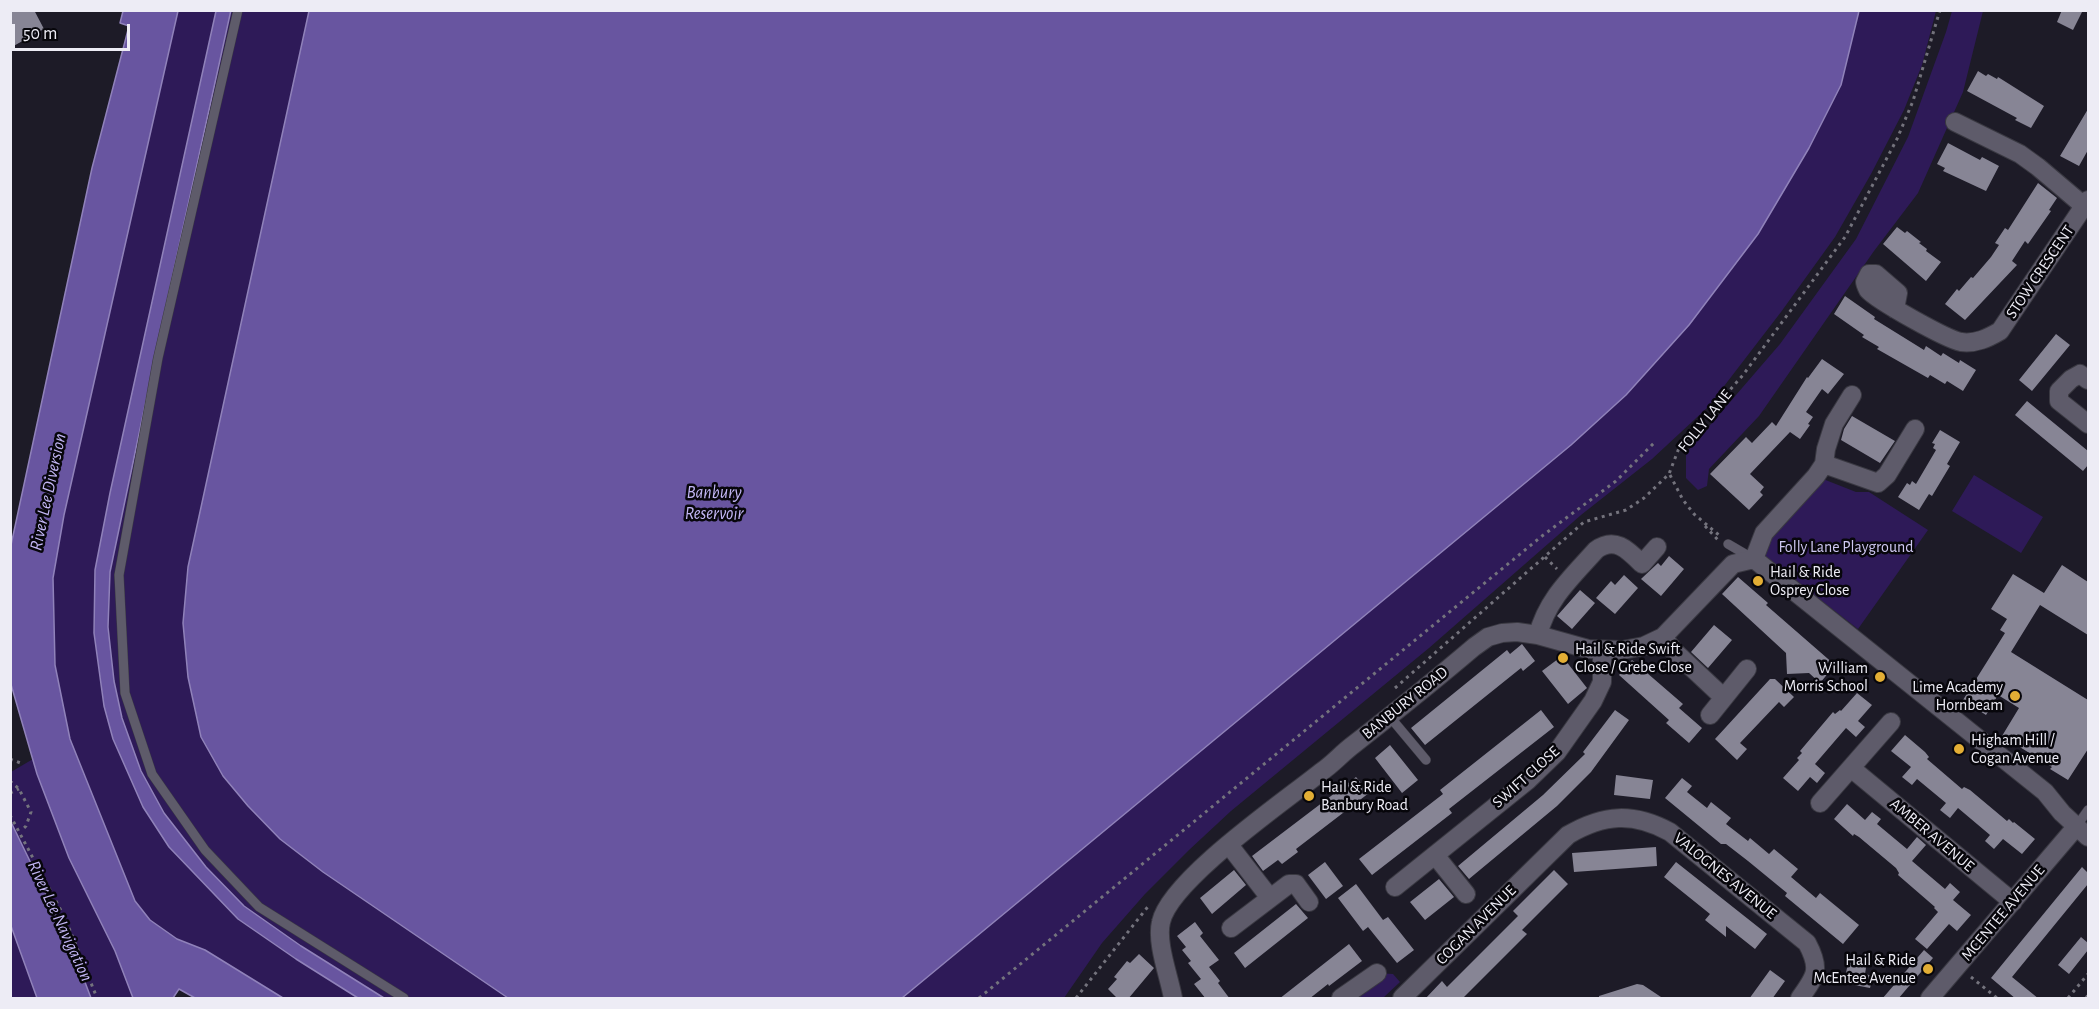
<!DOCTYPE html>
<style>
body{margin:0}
#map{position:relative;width:2099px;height:1009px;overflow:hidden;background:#1d1b27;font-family:"Alegreya Sans",sans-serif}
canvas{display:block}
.frame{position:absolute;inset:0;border:12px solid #edecf5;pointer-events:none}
.scale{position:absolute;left:12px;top:24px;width:118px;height:27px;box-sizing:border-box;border:3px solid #edecf5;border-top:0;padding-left:8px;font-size:18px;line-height:21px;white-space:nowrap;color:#edecf5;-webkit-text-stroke:4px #07060b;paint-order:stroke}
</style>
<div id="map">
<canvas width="2099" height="1009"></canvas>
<div class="frame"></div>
<div class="scale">50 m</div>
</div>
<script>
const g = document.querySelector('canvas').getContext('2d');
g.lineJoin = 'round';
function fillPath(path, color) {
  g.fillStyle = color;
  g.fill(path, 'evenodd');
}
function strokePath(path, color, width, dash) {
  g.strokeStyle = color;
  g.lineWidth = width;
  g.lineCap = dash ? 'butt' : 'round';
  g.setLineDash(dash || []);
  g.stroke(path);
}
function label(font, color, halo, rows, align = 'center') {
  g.font = font + ' "Alegreya Sans",sans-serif';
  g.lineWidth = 5;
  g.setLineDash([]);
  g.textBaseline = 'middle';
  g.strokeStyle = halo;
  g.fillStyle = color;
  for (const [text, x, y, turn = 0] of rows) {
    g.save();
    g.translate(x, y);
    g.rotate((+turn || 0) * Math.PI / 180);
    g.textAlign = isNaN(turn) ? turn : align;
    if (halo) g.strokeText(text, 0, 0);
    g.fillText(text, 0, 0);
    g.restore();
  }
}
fillPath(new Path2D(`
 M178 11H216L110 493 95 570 94 633 104 706 169 847 238 919 296 959 358 998H283L205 950 177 939 150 920 135 901 70 739 55 665 53 578 64 515Z
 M231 11H309L188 567V677L201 737 223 776 248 806 280 839 323 872 508 998H384L301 946 244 906 206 867 164 813 141 771 122 718 114 681 108 627 110 572 167 301Z
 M1859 11H1936L1922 65 1904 110 1871 174 1835 237 1781 312 1708 407 1652 459 1581 515 1429 648 1231 811 1189 850 1145 894 1102 943 1064 998H902L1571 445 1758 234 1809 148 1841 85Z
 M1952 11H1983L1963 92 1918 193 1874 251 1759 416 1709 469 1707 486 1698 490 1686 478V453L1780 344 1856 239 1908 137 1946 32Z
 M1974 475 2043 517 2021 553 1952 511Z
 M1823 479 1856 492H1869L1928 530 1858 629 1761 554 1785 519Z
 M33 759 69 858 115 951 133 998H91L72 948 11 822V772Z
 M11 926 37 998H11Z
 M1377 973 1393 974 1400 982 1383 998H1341Z`), '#2e1a58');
const water = new Path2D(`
 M231 10 167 301 110 572 108 627 114 681 122 718 141 771 164 813 206 867 244 906 301 946 384 998H358L296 959 238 919 169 847 143 807 113 739 104 706 94 633 95 570 110 493 216 11Z
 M123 11H178L64 515 53 578 55 665 70 739 135 901 150 920 177 939 205 950 283 998H195L179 989 173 998H133L115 951 69 858 37 774 10 681 11 545 92 168 129 26 120 23Z
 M309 11V10L1859 11 1841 85 1809 148 1758 234 1689 325 1626 395 1571 445 902 998H508L323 872 280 839 248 806 223 776 201 737 188 677 183 623 188 567Z
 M11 822 72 948 91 998H37L11 926Z`);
fillPath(water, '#6855a0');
strokePath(water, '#9082ba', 1.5);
fillPath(new Path2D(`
 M10 10H34L44 29 10 48Z
 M2062 10H2083L2073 30 2057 22Z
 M1978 71 1986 76 1988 74 1997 79 1998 77 2044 106 2031 128 2015 120 2017 118 1967 91Z
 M2088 109V150L2079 166 2060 156Z
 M1948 143 1980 160 1982 157 1999 166 1986 191 1943 171 1945 168 1937 164Z
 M2038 183 2057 198 2049 210 2051 211 2028 244 2025 241 2012 261 2017 265 1965 320 1945 304 1957 289 1959 291 1971 277 1973 278 1991 257 1999 245 1995 243 2005 228 2008 230Z
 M1897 227 1905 233 1907 231 1921 242 1919 243 1927 249 1926 251 1941 262 1926 281 1883 244Z
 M1845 296 1875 317 1874 319 1924 350 1926 346 1941 356 1943 353 1959 363 1960 360 1976 370 1963 391 1947 381 1945 384 1930 375 1928 378 1877 349 1879 347 1862 337 1864 335 1834 314Z
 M2056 334 2070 345 2032 391 2019 380Z
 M1822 359 1844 374 1828 394 1822 389 1806 412 1813 417 1808 424 1810 425 1800 439 1790 432 1750 474 1764 487 1760 492 1763 495 1749 510 1710 474 1746 437 1752 443 1772 422 1776 426 1807 377 1808 378Z
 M2027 401 2088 451V465L2083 471 2015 415Z
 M1852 416 1895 441 1880 463 1841 440 1844 429Z
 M1940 430 1960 442 1947 464 1950 466 1932 496 1929 494 1919 510 1898 497 1907 483 1910 485 1912 481 1916 484 1936 450 1933 448 1935 444 1932 443Z
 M1669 556 1684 569 1661 596 1641 579 1658 563 1661 566Z
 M2062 565 2088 582V635L2040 605 2011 652 2088 700V749L2068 780 2050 769 2052 767 2002 736 2019 708 1998 695 1986 715 1963 700 2005 633 2000 630 2007 619 1991 609 2013 574 2044 593Z
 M1624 575 1638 588 1615 614 1596 598 1611 581 1615 585Z
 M1738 577 1768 603 1766 605 1835 665 1820 683 1809 673 1787 674 1786 653 1722 594Z
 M1580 590 1595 603 1572 629 1557 616Z
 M1714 625 1732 640 1708 668 1691 652Z
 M1522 644 1535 661 1523 671 1521 668 1425 745 1411 728 1507 650 1510 654Z
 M1562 656 1587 688 1568 704 1542 671Z
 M1632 660 1683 704 1679 708 1702 728 1689 743 1666 723 1669 720 1619 675Z
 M1770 679H1775L1794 697 1784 707 1779 702 1740 743 1747 749 1737 760 1715 739Z
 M1857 693 1872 705 1858 721 1865 727 1856 737 1846 728 1815 764 1825 773 1817 783 1810 777 1798 791 1783 778 1799 760 1797 758 1802 753 1800 751 1833 712 1835 714 1840 710 1841 711Z
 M1541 710 1554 727 1449 809 1452 813 1372 875 1359 859 1443 794 1440 790Z
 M1615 710 1629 720 1591 772 1557 806 1469 879 1458 866 1543 795 1585 754 1583 752Z
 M1905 735 1925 752 1929 757 1927 759 1962 789 1964 787 1970 790 2007 821 2009 819 2013 823 2014 822 2035 839 2022 854 2003 839 1994 849 1985 841 1990 835 1958 808 1950 818 1940 810 1946 803 1917 779 1912 785 1902 777 1911 767 1891 751Z
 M1390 745 1418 780 1402 793 1375 758Z
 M1616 775 1653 780 1650 799 1614 795Z
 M1356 777 1369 793 1296 849 1298 852 1282 864 1278 860 1263 871 1252 856Z
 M1682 778 1692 786 1687 792 1707 808 1711 802 1731 818 1726 824 1748 841 1750 838 1769 854 1774 849 1798 869 1791 877 1816 898 1820 893 1859 925 1843 944 1785 896 1787 893 1748 861 1726 844H1721L1665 798Z
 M1847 804 1865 820 1872 812 1881 819 1877 824 1907 849 1917 837 1926 845 1912 861 1945 889 1950 883 1960 892 1953 900 1971 915 1957 931 1949 924 1927 949 1915 939 1938 912 1934 908 1935 907 1898 875 1899 873 1896 868 1859 837 1854 834 1853 836 1834 819Z
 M1656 847 1657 866 1574 872 1572 853Z
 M1325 862 1343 886 1326 899 1308 875Z
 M1676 862 1767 934 1755 949 1726 926V937L1705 920 1710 914 1664 877Z
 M2082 867 2088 873V884L2012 977 2039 999H2016L1991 978Z
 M1234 870 1246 885 1212 914 1200 898Z
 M1554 870 1568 884 1522 930 1527 934 1462 999H1425L1442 981 1447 987 1518 916 1513 911Z
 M1439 879 1454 897 1425 920 1410 902Z
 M1356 884 1383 920 1388 917 1414 950 1397 963 1368 927 1363 931 1338 898Z
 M1296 904 1308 918 1245 968 1234 953Z
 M1195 922 1203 933 1200 936 1219 960 1209 967 1220 981 1218 983 1230 999H1206L1194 984 1201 979 1188 963 1191 961 1182 950 1186 947 1177 936Z
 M2081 937 2088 943V950L2069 974 2058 965Z
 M1349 944 1362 961 1329 986 1328 984 1309 999H1279Z
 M1924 950 1933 958 1898 999H1882Z
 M1139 954 1154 968 1128 999H1118L1108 989 1117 979 1114 977 1127 961 1130 963Z
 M1849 958 1867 962 1865 974 1873 976 1870 988 1844 983Z
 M1770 970 1785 981 1772 999H1749Z
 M1637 984 1643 985 1664 999H1599V996Z`), '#878595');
const service = new Path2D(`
 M238 10 158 358 119 575 125 693 152 774 205 850 259 907 404 998
 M1728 544 1752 558
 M1390 717 1426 760
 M2076 827 2088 810`);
const minor = new Path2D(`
 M1955 122 2020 154 2038 167 2084 206
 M1895 309 1898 293 1876 274H1869L1865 282C1865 284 1867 288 1868 290 1878 301 1946 339 1961 342 1976 344 1988 338 2000 331L2088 200
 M2088 380 2080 374 2071 379 2059 391V401L2088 424
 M1824 464 1878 483 1887 475 1915 429
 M1754 559 2045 792 2062 813 2088 837
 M1754 559 1764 533 1816 476 1824 464 1826 449 1834 424 1852 395
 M1538 635C1547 599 1572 577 1596 550 1615 536 1628 550 1642 564L1657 547
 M1663 637 1674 651 1723 697
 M1710 715 1747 669
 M1851 768 2013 902
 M1820 803 1891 722
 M1229 845 1270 898
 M1435 855 1466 894
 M1395 887 1527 781 1557 752 1593 701 1602 682V650
 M1231 928 1289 884H1296L1309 902
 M1173 998C1169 976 1156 943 1161 922 1170 880 1285 801 1321 772 1333 764 1341 754 1353 745 1394 713 1434 681 1474 647L1488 637 1502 633 1517 632 1538 635 1588 649 1623 650 1644 646 1663 637 1733 564 1754 559
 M1341 998 1377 973
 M1402 998 1568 835C1604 814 1633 812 1670 832L1807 943C1821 969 1816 976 1800 998
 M1930 998 2076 827`);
strokePath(service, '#3a3942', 10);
strokePath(minor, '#3a3942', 20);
strokePath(new Path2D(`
 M1670 475 1683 500 1694 514 1720 536
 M1705 526 1719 541
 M1545 557 1557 569
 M1395 688 1584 522 1626 510 1644 498 1669 474 1679 448 1743 375 1845 237 1897 139 1913 101 1940 10
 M10 759 23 764
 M10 781 19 789 31 812 26 826 21 831
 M10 793 19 789
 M10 815 65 918 97 998
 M1971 977 1997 998
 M979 998 1542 536 1616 481 1654 443
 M1076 998 1150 904
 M2068 998 2088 974
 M2086 998 2088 995`), '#74737d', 3, [3, 4.5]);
strokePath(service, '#5e5b6a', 9);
strokePath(minor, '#5e5b6a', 18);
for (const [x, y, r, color] of [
 [1758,581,6,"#e3ae35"],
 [1563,658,6,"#e3ae35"],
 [1880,677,6,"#e3ae35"],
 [2015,696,6,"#e3ae35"],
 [1959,749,6,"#e3ae35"],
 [1309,796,6,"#e3ae35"],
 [1928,969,6,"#e3ae35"]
]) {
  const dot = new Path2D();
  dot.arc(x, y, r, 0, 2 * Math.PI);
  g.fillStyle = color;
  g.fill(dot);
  strokePath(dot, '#07060b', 2);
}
label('16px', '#edecf5', '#07060b', [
 ["STOW CRESCENT",2040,272,-56],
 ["FOLLY LANE",1705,421,-51],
 ["BANBURY ROAD",1405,703,-39],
 ["SWIFT CLOSE",1526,777,-42],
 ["AMBER AVENUE",1932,835,40],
 ["VALOGNES AVENUE",1725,876,39],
 ["MCENTEE AVENUE",2003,913,-50],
 ["COGAN AVENUE",1476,925,-45]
]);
label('16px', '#cfc8f2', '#07060b', [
 ["Folly Lane Playground",1846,547]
]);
label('16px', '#edecf5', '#07060b', [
 ["Hail & Ride",1770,572],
 ["Osprey Close",1770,590],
 ["Hail & Ride Swift",1575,649],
 ["Close / Grebe Close",1575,667],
 ["William",1868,668,"right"],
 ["Morris School",1868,686,"right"],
 ["Lime Academy",2003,687,"right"],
 ["Hornbeam",2003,705,"right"],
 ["Higham Hill /",1971,740],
 ["Cogan Avenue",1971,758],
 ["Hail & Ride",1321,787],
 ["Banbury Road",1321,805],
 ["Hail & Ride",1916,960,"right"],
 ["McEntee Avenue",1916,978,"right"]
], 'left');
label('italic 18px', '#c2b6f4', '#07060b', [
 ["River Lee Diversion",48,492,-78],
 ["Banbury",714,493],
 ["Reservoir",714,514],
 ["River Lee Navigation",60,921,65]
]);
</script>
